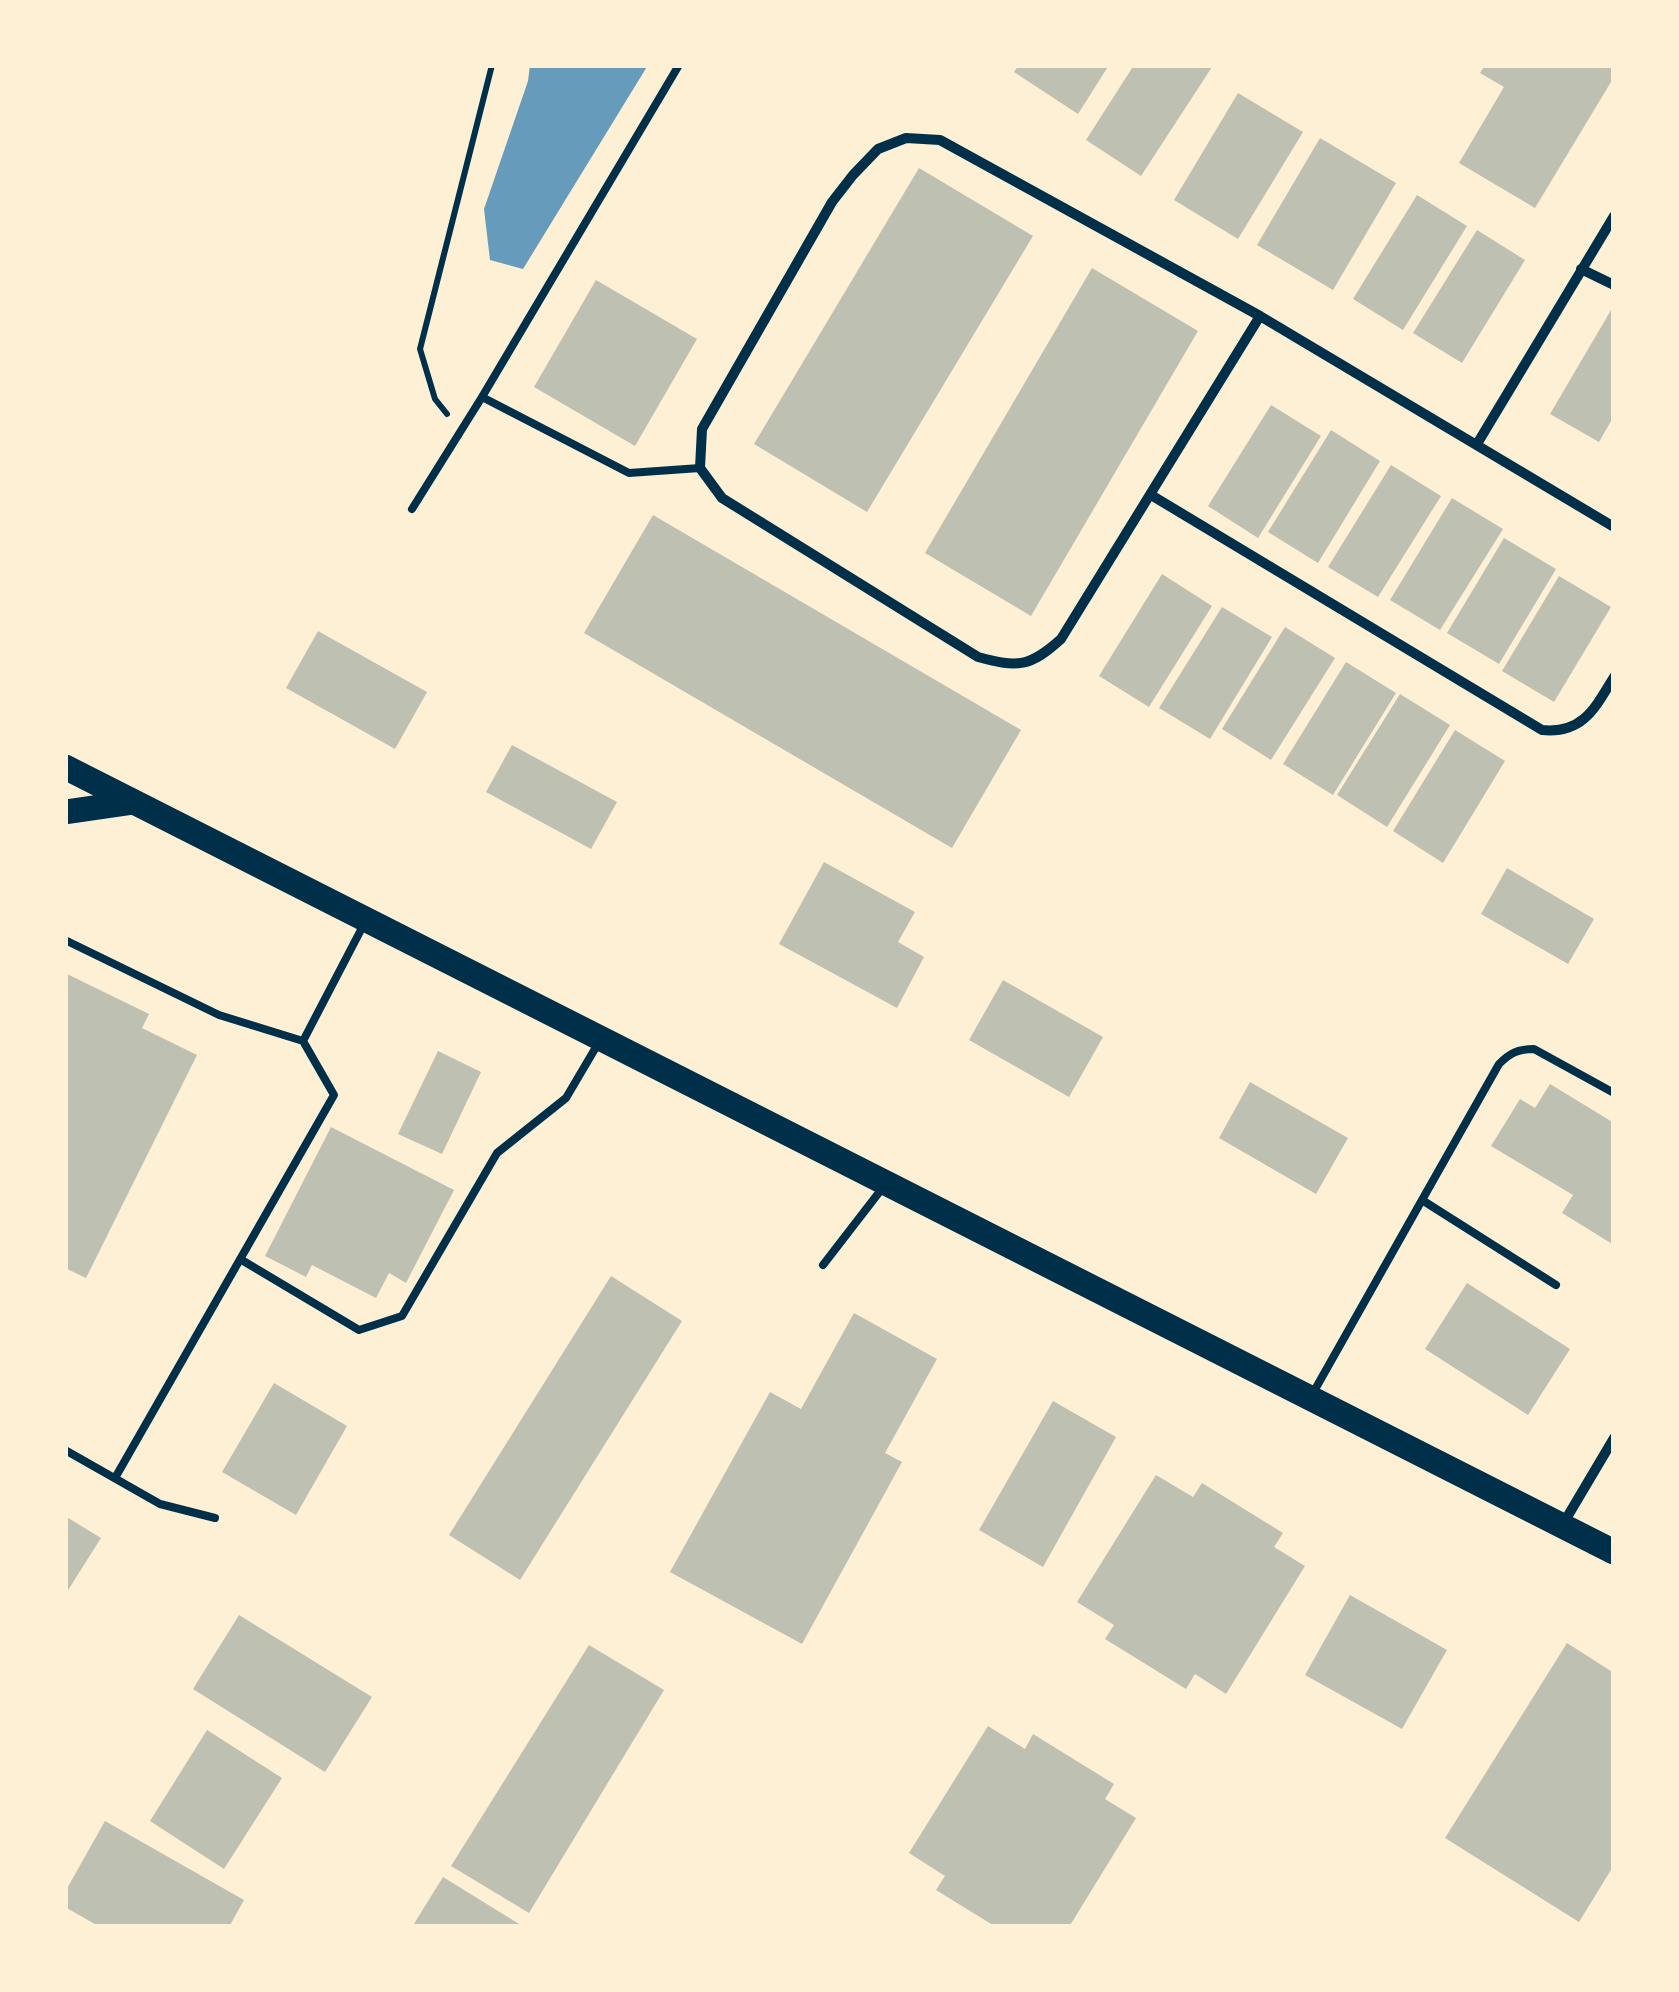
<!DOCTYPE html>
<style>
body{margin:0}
#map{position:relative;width:1679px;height:1992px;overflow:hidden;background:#fdf0d5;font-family:"Alegreya Sans",sans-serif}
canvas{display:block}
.frame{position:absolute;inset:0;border:68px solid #fdf0d5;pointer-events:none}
</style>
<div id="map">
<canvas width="1679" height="1992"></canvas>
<div class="frame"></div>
</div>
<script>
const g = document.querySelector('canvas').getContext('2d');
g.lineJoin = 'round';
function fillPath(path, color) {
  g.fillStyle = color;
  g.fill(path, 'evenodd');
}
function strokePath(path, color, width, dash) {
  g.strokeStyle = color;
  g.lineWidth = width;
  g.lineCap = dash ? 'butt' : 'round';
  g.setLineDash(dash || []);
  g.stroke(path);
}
fillPath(new Path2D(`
 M530 65H648L523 269 490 260 484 209 528 81Z`), '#669bbc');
fillPath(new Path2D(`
 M1019 65H1109L1078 114 1014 72Z
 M1134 65 1212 67 1141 176 1086 140Z
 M1485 65H1614V77L1535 208 1459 163 1504 87 1480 73Z
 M1238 93 1303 132 1238 239 1174 200Z
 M1320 138 1396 183 1333 290 1257 245Z
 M919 168 1033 236 867 512 754 444Z
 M1417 195 1467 226 1403 330 1353 299Z
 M1477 230 1525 260 1462 363 1413 333Z
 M1092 268 1198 331 1031 616 925 553Z
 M596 280 697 339 635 446 534 387Z
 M1614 305V416L1599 442 1550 414Z
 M1271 405 1321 436 1258 538 1208 506Z
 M1331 430 1380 461 1318 563 1268 532Z
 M1391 465 1441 496 1378 597 1328 567Z
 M1452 498 1503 529 1440 630 1390 600Z
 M653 515 1021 730 952 848 584 633Z
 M1504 538 1556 569 1499 664 1447 633Z
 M1162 574 1212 606 1149 707 1099 676Z
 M1559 576 1611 607 1554 702 1502 671Z
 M1222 607 1272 637 1210 739 1159 708Z
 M1285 627 1335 658 1271 760 1222 729Z
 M318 631 427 692 395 749 286 688Z
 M1346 662 1396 693 1333 795 1283 764Z
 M1400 694 1450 725 1387 827 1337 795Z
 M1455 730 1505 761 1443 863 1393 831Z
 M512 745 617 802 591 849 486 792Z
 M824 862 915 912 898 942 924 957 897 1008 779 944Z
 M1507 868 1594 919 1568 964 1481 914Z
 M65 973 149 1014 142 1028 197 1055 86 1278 65 1268Z
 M1003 980 1103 1037 1069 1097 969 1040Z
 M438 1051 481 1072 442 1154 398 1134Z
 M1250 1082 1348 1138 1316 1194 1219 1138Z
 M1550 1084 1614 1123V1245L1562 1213 1573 1195 1491 1146 1520 1099 1535 1108Z
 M331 1127 454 1190 406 1283 389 1273 376 1298 312 1265 306 1277 265 1256Z
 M611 1276 682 1321 520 1580 449 1535Z
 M1467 1283 1570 1349 1528 1415 1425 1349Z
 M854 1313 937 1359 885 1453 902 1462 802 1644 670 1572 770 1392 801 1409Z
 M274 1383 347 1426 296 1515 222 1472Z
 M1053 1401 1116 1437 1043 1567 979 1530Z
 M1156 1475 1193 1497 1202 1483 1283 1533 1274 1547 1305 1566 1226 1694 1195 1674 1186 1689 1105 1639 1114 1625 1077 1602Z
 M65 1516 101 1538 65 1595Z
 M1350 1595 1447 1650 1402 1729 1305 1675Z
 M239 1615 372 1697 325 1772 193 1689Z
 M1567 1643 1614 1673V1865L1579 1922 1445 1838Z
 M589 1645 664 1690 529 1913 451 1866Z
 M988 1726 1025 1749 1033 1734 1114 1784 1105 1799 1136 1818 1069 1927H996L936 1890 945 1876 909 1853Z
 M207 1730 282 1778 224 1869 150 1821Z
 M105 1821 244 1900 229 1927H100L65 1907V1892Z
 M443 1877 524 1927H412Z`), '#bec0b2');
strokePath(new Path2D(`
 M447 414 435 399 420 349 492 65`), '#003049', 6);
strokePath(new Path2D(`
 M679 65 482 397 629 473 700 468
 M412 509 482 397
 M65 940 219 1015 303 1041 364 924
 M1422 1200 1499 1064C1510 1053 1518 1049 1534 1049L1614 1093
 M240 1259 359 1330 402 1316 497 1153 566 1098 599 1042
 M823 1265 884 1186
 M1313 1393 1422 1200 1556 1285
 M65 1450 160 1504 215 1518
 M115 1478 334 1095 303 1041`), '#003049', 8);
strokePath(new Path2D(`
 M1581 269 1614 285
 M1260 316 1061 639C1030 667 1018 668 978 657L722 498 700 468 702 429 832 202 853 175 878 149 906 138 940 140 1260 316 1614 527
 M1477 444 1614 216
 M1151 495 1542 730C1583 734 1595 708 1614 677
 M1563 1524 1614 1438`), '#003049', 10);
strokePath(new Path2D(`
 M65 767 1614 1552
 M65 812 134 802`), '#003049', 25);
</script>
